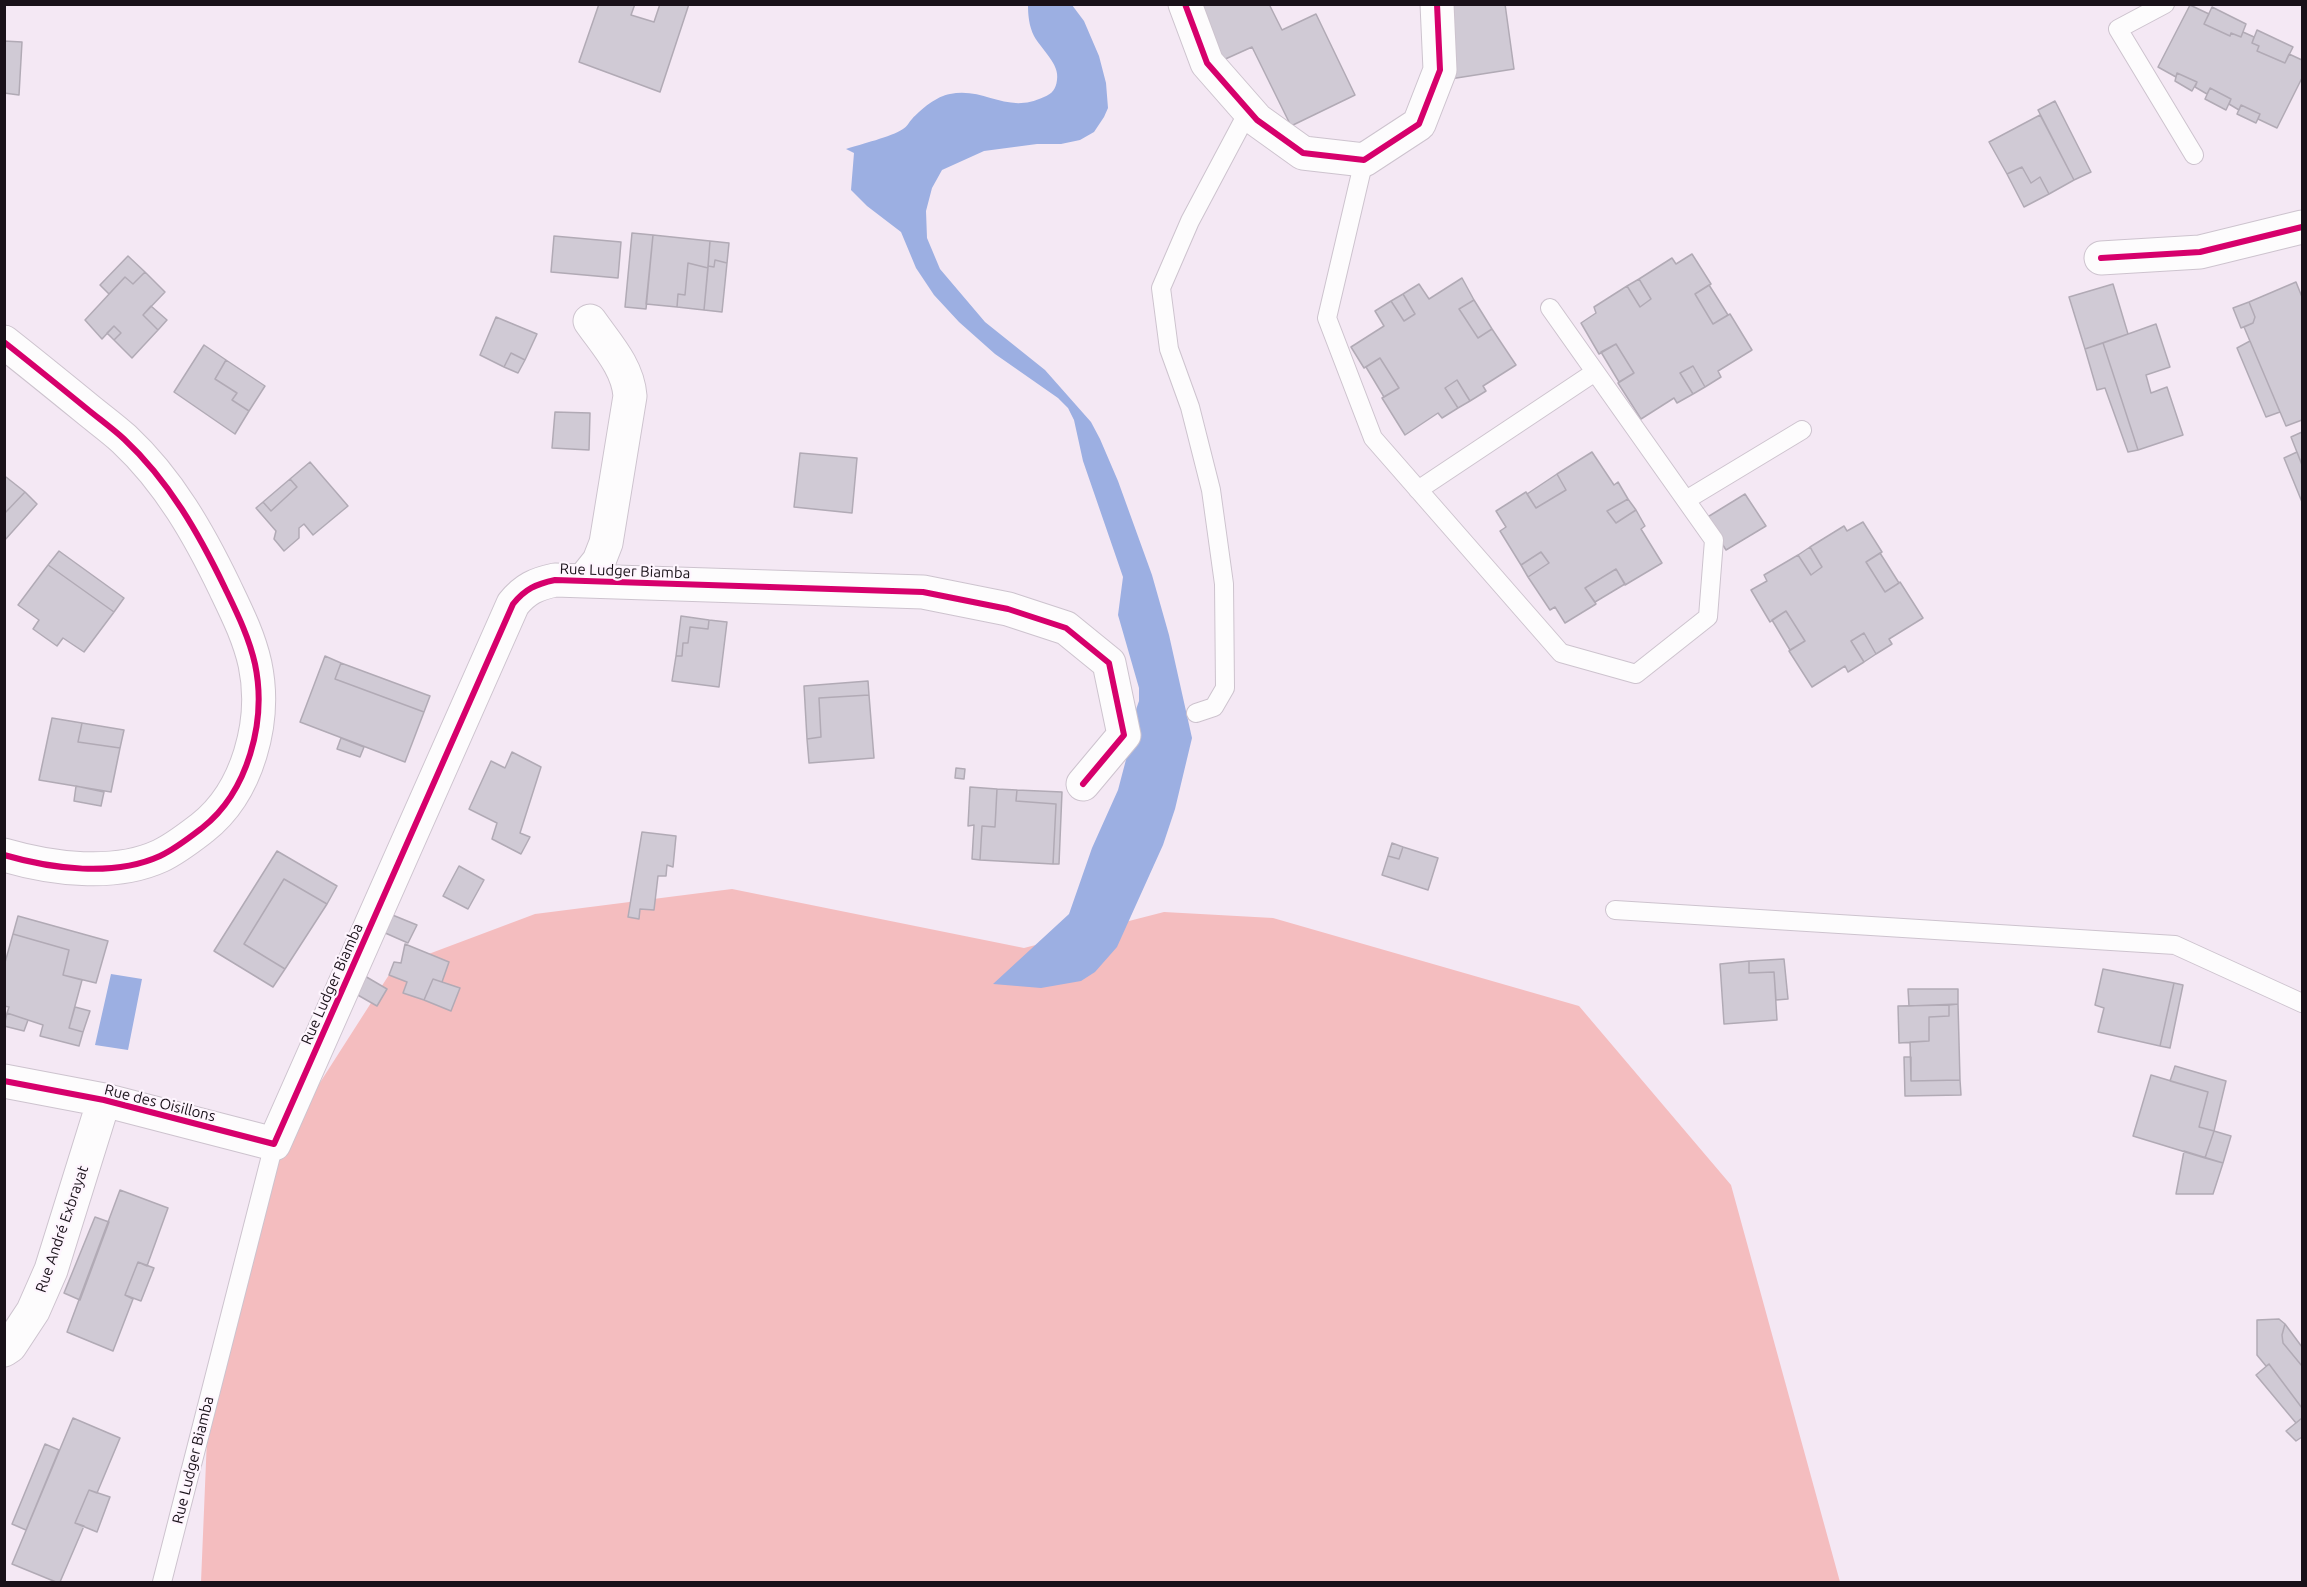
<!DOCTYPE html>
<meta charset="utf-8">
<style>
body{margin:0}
#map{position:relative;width:2307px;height:1587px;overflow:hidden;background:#f4e8f4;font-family:Ubuntu,sans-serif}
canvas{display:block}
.frame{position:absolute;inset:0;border:6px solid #191119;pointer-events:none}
</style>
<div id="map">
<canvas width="2307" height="1587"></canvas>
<div class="frame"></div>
</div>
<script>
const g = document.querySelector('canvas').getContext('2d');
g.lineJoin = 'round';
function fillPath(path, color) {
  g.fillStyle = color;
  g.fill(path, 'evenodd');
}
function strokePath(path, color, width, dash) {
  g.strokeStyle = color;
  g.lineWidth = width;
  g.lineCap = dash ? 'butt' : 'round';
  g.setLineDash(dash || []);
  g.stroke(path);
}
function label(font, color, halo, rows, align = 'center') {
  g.font = font + ' Ubuntu,sans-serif';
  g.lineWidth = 4.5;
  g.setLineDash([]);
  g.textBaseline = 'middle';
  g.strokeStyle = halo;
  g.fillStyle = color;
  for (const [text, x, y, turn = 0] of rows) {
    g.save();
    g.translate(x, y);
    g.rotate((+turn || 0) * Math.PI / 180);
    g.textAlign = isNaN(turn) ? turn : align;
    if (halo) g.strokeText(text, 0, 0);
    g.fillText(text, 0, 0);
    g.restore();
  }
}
fillPath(new Path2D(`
 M732 889 1024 948 1164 912 1273 918 1579 1006 1731 1185 1840 1582H201L210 1366 280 1145 394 967 535 914Z`), '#f4bdbf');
fillPath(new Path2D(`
 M1028 5H1072L1084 21 1099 56 1106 83 1108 108 1104 117 1094 132 1080 140 1061 144H1037L984 151 942 170 932 188 926 211 927 238 940 269 985 322 1045 370 1091 422 1100 439 1118 481 1152 575 1169 635 1192 738 1175 809 1163 845 1117 947 1095 972 1081 981 1041 988 993 984 1069 914 1092 848 1118 790 1133 733V718L1139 701V688L1118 615 1123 577 1083 461 1074 420 1068 408 1058 398 995 354 959 322 934 295 916 268 901 232 867 206 851 190 854 153 846 149C861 144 891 137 903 129 907 127 909 122 912 119 921 109 937 96 950 94 986 87 1006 115 1044 97 1052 94 1056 89 1057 80 1060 64 1041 49 1034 36 1029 26 1028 15 1028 5Z
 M111 974 142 979 128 1050 95 1045Z`), '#9cafe2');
const building = new Path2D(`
 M599 4H635L631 15 654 22 660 4H689L660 92 579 62Z
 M1193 4H1269L1282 30 1316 14 1355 95 1291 126 1252 47 1221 61Z
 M1439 4H1505L1514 69 1450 79Z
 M2190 5 2209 14 2204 24 2230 36 2231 33 2241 37 2243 32 2254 37 2252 43 2259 46 2257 51 2285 63 2289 54 2302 60V78L2277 128 2258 119 2260 114 2241 105 2239 110 2229 104 2231 99 2210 88 2207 94 2195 87 2197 82 2177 73 2176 77 2158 67Z
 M2212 7 2246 24 2241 37 2231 33 2230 36 2204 24Z
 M2257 30 2293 47 2285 63 2257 51 2259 46 2252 43Z
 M4 41 22 42 19 95 4 93Z
 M2177 73 2197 82 2192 91 2175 81Z
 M2210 88 2231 99 2226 110 2205 99Z
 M2055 101 2091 172 2074 180 2038 110Z
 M2241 105 2260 114 2256 123 2237 114Z
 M2040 115 2074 180 2049 194 2040 177 2031 183 2022 167 2007 174 1989 142Z
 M2022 167 2031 183 2040 177 2049 194 2024 207 2007 174Z
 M632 233 653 235 646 309 625 307Z
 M653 235 710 241 708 268 688 263 685 295 678 294 677 307 646 304Z
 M554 236 621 242 618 278 551 272Z
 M710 241 729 243 727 263 715 260 714 267 708 266Z
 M1692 254 1711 284 1695 294 1713 324 1730 314 1752 350 1718 371 1721 377 1705 387 1693 366 1680 373 1693 394 1677 403 1674 398 1641 419 1618 383 1634 373 1616 344 1599 354 1581 323 1596 313 1594 307 1627 286 1640 307 1651 299 1639 279 1672 258 1676 264Z
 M128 256 145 272 133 284 125 277 109 294 100 285Z
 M715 260 727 263 722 312 704 310 708 266 714 267Z
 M688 263 708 268 704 310 677 307 678 294 685 295Z
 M145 272 165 292 143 315 158 330 132 358 114 340 121 333 114 326 102 339 85 320 125 277 133 284Z
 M1462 278 1474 300 1459 309 1478 338 1492 329 1516 365 1483 386 1486 391 1470 401 1457 380 1445 388 1458 408 1442 418 1438 413 1405 435 1382 398 1399 388 1380 358 1364 368 1351 347 1384 326 1375 311 1391 301 1404 321 1415 314 1403 294 1419 284 1429 299Z
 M1639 279 1651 299 1640 307 1627 286Z
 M2296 282 2302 297V420L2286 426 2244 327 2253 323 2255 317 2249 302Z
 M2113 284 2128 334 2085 349 2069 297Z
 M1709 285 1728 315 1713 324 1695 294Z
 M1403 294 1415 314 1404 321 1391 301Z
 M1474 300 1492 329 1478 338 1459 309Z
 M2249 302 2255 317 2253 323 2241 328 2233 308Z
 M151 306 167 320 158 330 143 315Z
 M496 317 537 334 525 360 511 353 504 367 480 355Z
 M2156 324 2170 367 2146 375 2151 393 2167 387 2183 435 2138 450 2103 343Z
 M114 326 121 333 114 340 107 333Z
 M2250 341 2280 412 2266 417 2237 348Z
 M2103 343 2138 450 2128 452 2105 388 2097 390 2085 349Z
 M1616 344 1634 373 1619 382 1601 352Z
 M204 345 226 360 215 379 237 393 232 400 249 411 235 434 174 392Z
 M511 353 525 360 518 373 504 367Z
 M1380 358 1399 388 1384 397 1366 367Z
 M226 360 265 386 249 411 232 400 237 393 215 379Z
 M1693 366 1705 387 1693 394 1680 373Z
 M1457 380 1470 401 1458 408 1445 388Z
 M555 412 590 413 589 450 552 448Z
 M2302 432V465L2291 437Z
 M1592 452 1614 485 1618 482 1628 499 1607 511 1616 523 1636 510 1645 526 1641 529 1662 563 1625 585 1616 569 1585 588 1596 604 1565 623 1555 607 1550 610 1528 577 1549 563 1541 552 1521 565 1500 531 1506 527 1496 511 1526 492 1536 508 1566 490 1557 474Z
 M2297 452 2302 465V502L2284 458Z
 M800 453 857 458 852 513 794 507Z
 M310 462 348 506 313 535 304 524 299 528V538L284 551 274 539 276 531 256 508 263 502 271 511 297 487 290 479Z
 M1557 474 1566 490 1536 508 1527 494Z
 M6 477 25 492 4 514V479Z
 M290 479 297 487 271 511 263 502Z
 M25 492 37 504 4 541V514Z
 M1745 494 1766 526 1726 550 1706 518Z
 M1628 499 1636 510 1616 523 1607 511Z
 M1863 522 1882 552 1866 562 1885 592 1900 582 1923 618 1889 639 1892 644 1876 654 1864 633 1851 641 1864 662 1848 672 1845 666 1812 687 1789 651 1805 641 1786 611 1770 622 1751 590 1767 581 1764 575 1798 555 1811 575 1822 567 1810 547 1844 526 1847 531Z
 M1810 547 1822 567 1811 575 1798 555Z
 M59 551 124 598 114 612 48 565Z
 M1541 552 1549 563 1528 577 1521 565Z
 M1880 553 1899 583 1885 592 1866 562Z
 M48 565 114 612 84 652 63 638 57 646 33 629 39 620 18 605Z
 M1616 569 1625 584 1595 602 1585 588Z
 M1786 611 1805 641 1790 650 1772 620Z
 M681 616 709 620 708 629 690 627 688 643H683L682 656H676Z
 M709 620 727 622 719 687 672 681 676 656H682L683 643H688L690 627 708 629Z
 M1864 633 1876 654 1864 662 1851 641Z
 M325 656 341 663 335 679 424 712 405 762 300 722Z
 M341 663 430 696 424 712 335 679Z
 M868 681 869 695 819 698 821 737 807 739 804 686Z
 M869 695 874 758 809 763 807 739 821 737 819 698Z
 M52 718 82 723 78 742 120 748 111 792 39 780Z
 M82 723 124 730 120 748 78 742Z
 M341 738 364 747 360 757 337 749Z
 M512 752 541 767 520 833 530 837 521 854 492 839 497 823 469 809 491 761 505 768Z
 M956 768 965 769 964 779 955 778Z
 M76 786 104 792 101 806 74 801Z
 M970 787 997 789 995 827 982 826 980 860 972 859 974 825 968 826Z
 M997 789 1017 790 1016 801 1056 804 1053 864 980 860 982 826 995 827Z
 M1017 790 1062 792 1059 864H1053L1056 804 1016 801Z
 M642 832 676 836 673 867 667 865 666 876H658L654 910 640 909 639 919 628 917Z
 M1392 843 1403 847 1399 859 1388 856Z
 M1403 847 1438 858 1428 890 1382 875 1388 856 1399 859Z
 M277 851 337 886 327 904 284 879 244 944 285 969 273 987 214 951Z
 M459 866 484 880 468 909 443 896Z
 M284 879 327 904 285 969 244 944Z
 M390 914 417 925 408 943 383 932Z
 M18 916 108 941 96 983 63 975 69 950 13 934Z
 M13 934 69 950 63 975 82 980 69 1028 83 1032 79 1046 40 1036 43 1025 7 1013 9 1007 4 1006V966Z
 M405 944 449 962 442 982 433 979 424 1000 403 993 407 982 389 975 394 962 401 963Z
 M1784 959 1788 999 1776 1000 1774 972 1749 973V961Z
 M1749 961V973L1774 972 1777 1020 1724 1024 1720 964Z
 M2103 969 2174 983 2160 1046 2098 1032 2104 1008 2095 1005Z
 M358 972 387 989 377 1006 349 990Z
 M433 979 460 988 451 1011 424 1000Z
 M2174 983 2183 985 2170 1048 2160 1046Z
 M1908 989H1958V1004L1909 1006Z
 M1958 1004 1960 1080 1911 1081 1910 1042 1929 1041V1017L1949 1016V1005Z
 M1949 1005V1016L1929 1017V1041L1899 1043 1898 1006Z
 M75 1007 90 1011 83 1032 69 1028Z
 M7 1013 28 1020 24 1031 4 1026Z
 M1904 1057H1911V1081L1960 1080 1961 1095 1905 1096Z
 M2175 1066 2226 1081 2214 1131 2199 1127 2208 1092 2170 1081Z
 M2151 1075 2208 1092 2199 1127 2214 1131 2205 1158 2133 1136Z
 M2214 1131 2231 1136 2223 1163 2205 1158Z
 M2184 1151 2223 1163 2213 1194H2176Z
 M120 1190 168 1208 147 1266 138 1262 125 1295 133 1299 113 1351 67 1332Z
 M95 1217 109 1222 80 1300 64 1293Z
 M138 1262 154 1268 141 1301 125 1295Z
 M2279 1319 2285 1324 2282 1335 2283 1343 2302 1366V1408L2269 1364 2266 1366 2257 1355V1320Z
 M2285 1324 2302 1347V1366L2283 1343 2282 1335Z
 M2269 1364 2302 1408V1418L2296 1423 2256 1375Z
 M73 1418 120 1438 97 1493 89 1490 75 1523 84 1526 60 1582H56L12 1564Z
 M2302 1418V1437L2296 1441 2286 1431Z
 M45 1444 59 1450 26 1530 12 1524Z
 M89 1490 110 1497 97 1532 75 1523Z`);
fillPath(building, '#d0cad5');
strokePath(building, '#b1aab5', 1.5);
const lane = new Path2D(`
 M2165 4 2118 29 2194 155
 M1364 160 1327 318 1373 438 1561 653 1636 674 1708 617 1714 540 1550 308
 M1418 490 1595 372
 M1686 500 1802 430
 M1196 713 1214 707 1225 688 1224 584 1211 490 1190 407 1169 349 1161 288 1190 221 1249 110
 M1615 910 2175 945 2302 1003
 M162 1582 274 1144`);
const street = new Path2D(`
 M1185 4 1207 63 1257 120 1303 153 1364 160 1419 124 1440 70 1437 4
 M2101 258 2200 252 2302 227
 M4 342C32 364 59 386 86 408 98 418 112 428 124 439 169 481 199 534 225 588 237 613 249 637 255 664 267 721 248 792 202 828 189 838 175 849 160 856 114 877 52 869 4 855
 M583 581 599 561 606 543 630 396C628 367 606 344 590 321
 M4 1081 104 1100 274 1144 513 604C525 589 536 584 555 580L923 592 1008 609 1066 628 1109 663 1124 735 1083 784
 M4 1350 10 1346 33 1311 51 1270 104 1100`);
strokePath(lane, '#cdc3ce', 20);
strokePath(street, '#cdc3ce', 35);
strokePath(lane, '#fdfcfd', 18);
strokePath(street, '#fdfcfd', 33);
strokePath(new Path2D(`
 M1185 4 1207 63 1257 120 1303 153 1364 160 1419 124 1440 70 1437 4
 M2101 258 2200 252 2302 227
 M4 342C32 364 59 386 86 408 98 418 112 428 124 439 169 481 199 534 225 588 237 613 249 637 255 664 267 721 248 792 202 828 189 838 175 849 160 856 114 877 52 869 4 855
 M4 1081 104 1100 274 1144 513 604C525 589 536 584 555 580L923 592 1008 609 1066 628 1109 663 1124 735 1083 784`), '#d6006c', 6);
label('15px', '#191119', '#fef5fe', [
 ["Rue Ludger Biamba",625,571,2],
 ["Rue Ludger Biamba",332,984,-66],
 ["Rue des Oisillons",160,1103,14],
 ["Rue André Exbrayat",62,1229,-71],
 ["Rue Ludger Biamba",193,1460,-76]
]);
</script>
